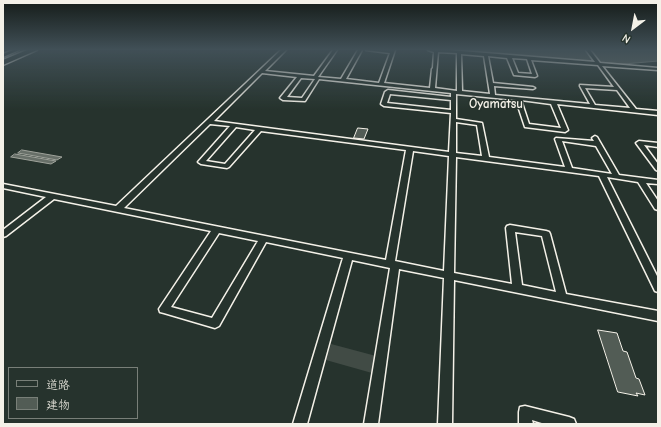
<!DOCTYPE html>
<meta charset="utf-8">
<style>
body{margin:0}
#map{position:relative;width:661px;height:427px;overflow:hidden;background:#26332d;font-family:"Comic Neue","Klee One",sans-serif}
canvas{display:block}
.frame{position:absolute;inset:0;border:4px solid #f4f1e8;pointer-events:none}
.legend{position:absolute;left:8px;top:367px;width:130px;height:52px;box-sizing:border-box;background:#26332d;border:1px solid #787f78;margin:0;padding:5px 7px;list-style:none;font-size:12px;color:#f4f1e8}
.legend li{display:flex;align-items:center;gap:8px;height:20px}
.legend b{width:20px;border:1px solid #787f78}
.north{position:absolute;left:613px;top:8px;width:40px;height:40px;-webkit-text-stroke:3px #26332d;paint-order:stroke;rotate:212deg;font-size:11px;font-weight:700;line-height:16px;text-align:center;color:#f4f1e8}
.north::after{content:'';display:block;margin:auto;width:14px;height:18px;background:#f4f1e8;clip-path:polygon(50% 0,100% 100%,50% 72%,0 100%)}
</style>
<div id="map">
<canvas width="661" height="427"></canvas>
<div class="frame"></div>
<ul class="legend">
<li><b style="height:5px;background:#26332d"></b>道路</li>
<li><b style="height:11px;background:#525c55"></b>建物</li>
</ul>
<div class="north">N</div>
</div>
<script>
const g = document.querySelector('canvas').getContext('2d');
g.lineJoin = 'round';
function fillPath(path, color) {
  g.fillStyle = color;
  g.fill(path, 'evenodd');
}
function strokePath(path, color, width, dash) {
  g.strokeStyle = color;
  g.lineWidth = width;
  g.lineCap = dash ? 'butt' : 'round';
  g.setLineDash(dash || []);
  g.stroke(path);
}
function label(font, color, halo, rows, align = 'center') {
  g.font = font + ' "Comic Neue",sans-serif';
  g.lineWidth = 3;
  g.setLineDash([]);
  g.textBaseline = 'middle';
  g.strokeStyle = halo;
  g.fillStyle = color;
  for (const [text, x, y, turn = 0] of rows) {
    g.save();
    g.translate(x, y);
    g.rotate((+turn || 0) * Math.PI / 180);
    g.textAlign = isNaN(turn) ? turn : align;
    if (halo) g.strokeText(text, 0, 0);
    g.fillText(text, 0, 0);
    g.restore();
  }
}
fillPath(new Path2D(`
 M331 344 376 356 372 373 326 360Z`), '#414b45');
const water = new Path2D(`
 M452 50H658V61L624 64Z
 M22 150 62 157 57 160 18 153Z
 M15 154 56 161 51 164 11 157Z`);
fillPath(water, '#676f68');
strokePath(water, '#9fa39b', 1);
const building = new Path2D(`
 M358 128 368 129 364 139 354 138Z
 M598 330 617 333 623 351 627 352 636 378 639 379 645 395 636 393 638 396 618 392Z`);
fillPath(building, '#525c55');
strokePath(building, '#f4f1e8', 1);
const minor = new Path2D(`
 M13 50H19L3 57V54Z
 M281 50H286L265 71 314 76 333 50H337L318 77 341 79 358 50H362L346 79 379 83 390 53 366 50H395L384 83 430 88 432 69 433 68 434 52 428 50H449L595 62 586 50H590L600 63 658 68V70L602 66 636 109 658 111V115L557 104 568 130 565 132 525 127 516 100 456 94V119L482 123 489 157 565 167 555 139 556 138 594 141 592 138 595 136 597 137 619 175 658 180V184L646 183 658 201V210L655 209 638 182 607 177 658 278V292L655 291 599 176 456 157 454 273 512 284 506 228 507 226 510 225 546 231 549 232 550 234 566 294 658 311V321L454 280 452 424H438L444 278 399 269 378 424H364L390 268 352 260 307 424H293L343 258 266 242 219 326 215 328 164 313 160 312 159 309 211 231 54 199 6 236 3 237V230L46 197 3 188V184L116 206ZM438 52 457 53V91L435 88ZM461 54 484 56 490 94 462 91ZM488 56 507 58 514 75 535 77 537 76 531 60 598 65 614 87 580 85V86L590 104 495 95 494 86 533 89 535 88 533 87 493 83ZM512 58 527 59 532 74 518 73ZM262 73 297 77 280 98 283 100 305 101 319 79 451 93V97L388 90 385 92 381 104 384 106 451 113 449 152 214 121ZM301 78 315 79 302 98 287 97ZM585 88 617 90 630 108 595 105ZM390 94 451 100V110L387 103ZM521 100 551 104 561 128 529 124ZM456 122 477 125 482 156 456 153ZM210 124 230 126 198 162 201 164 227 168 229 167 261 131 406 150 386 260 124 208ZM236 127 255 130 225 164 206 161ZM562 141 596 146 612 174 572 168ZM413 151 449 156 444 271 395 261ZM515 232 542 236 556 292 522 285ZM219 233 258 241 212 318 171 307Z
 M639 141 658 143V147L644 145 658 164V171L656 170 636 143Z
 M525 406 569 417 574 419 576 424H545L532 420 533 424H519V412L520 407Z`);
const primary = new Path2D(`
 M27 50H37L3 65V60Z`);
strokePath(minor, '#f4f1e8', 3);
strokePath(primary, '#f4f1e8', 3);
fillPath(minor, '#26332d');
fillPath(primary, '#26332d');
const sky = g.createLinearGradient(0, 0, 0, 110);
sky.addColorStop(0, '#151c19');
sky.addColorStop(0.45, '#415057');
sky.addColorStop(1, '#41505700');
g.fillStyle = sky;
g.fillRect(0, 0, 661, 110);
label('bold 13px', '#f4f1e8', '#26332d', [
 ["Oyamatsu",496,104]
]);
</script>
